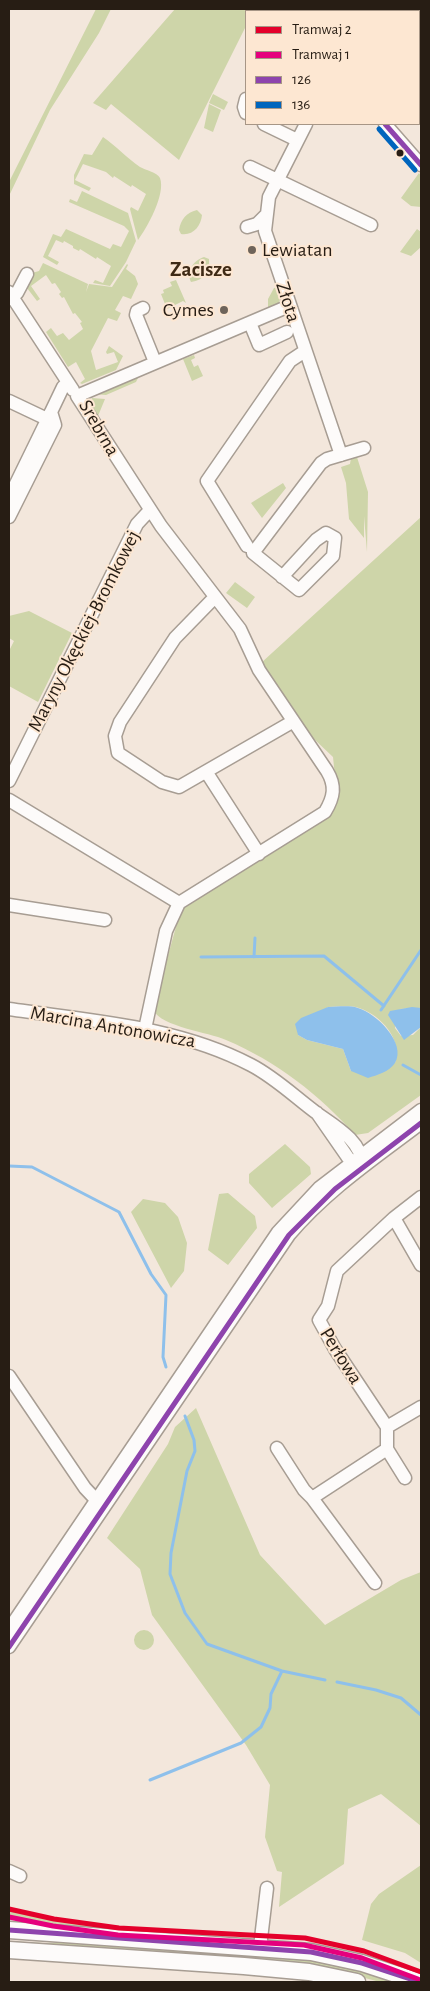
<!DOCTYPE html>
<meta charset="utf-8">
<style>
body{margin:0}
#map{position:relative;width:430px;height:1991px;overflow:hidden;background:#f3e7dc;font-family:"Alegreya Sans",sans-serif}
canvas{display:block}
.frame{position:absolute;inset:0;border:10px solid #271d14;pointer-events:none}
.legend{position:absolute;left:245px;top:10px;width:175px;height:115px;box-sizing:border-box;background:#fde7d2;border:1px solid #a79686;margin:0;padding:6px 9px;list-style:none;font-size:15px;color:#271d14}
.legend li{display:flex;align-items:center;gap:10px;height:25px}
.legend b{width:25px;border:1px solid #a79686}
</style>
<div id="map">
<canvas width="430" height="1991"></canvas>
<div class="frame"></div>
<ul class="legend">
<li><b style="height:6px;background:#e4002b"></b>Tramwaj 2</li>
<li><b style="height:6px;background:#e5007d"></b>Tramwaj 1</li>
<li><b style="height:6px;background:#8e44ad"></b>126</li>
<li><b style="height:6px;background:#0065bd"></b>136</li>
</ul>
</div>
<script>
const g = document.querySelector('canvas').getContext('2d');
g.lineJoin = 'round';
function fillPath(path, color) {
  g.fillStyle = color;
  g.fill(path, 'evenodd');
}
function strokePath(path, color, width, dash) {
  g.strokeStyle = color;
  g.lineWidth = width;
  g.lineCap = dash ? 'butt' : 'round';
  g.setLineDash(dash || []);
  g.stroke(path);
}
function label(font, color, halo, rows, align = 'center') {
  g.font = font + ' "Alegreya Sans",sans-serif';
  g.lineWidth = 4;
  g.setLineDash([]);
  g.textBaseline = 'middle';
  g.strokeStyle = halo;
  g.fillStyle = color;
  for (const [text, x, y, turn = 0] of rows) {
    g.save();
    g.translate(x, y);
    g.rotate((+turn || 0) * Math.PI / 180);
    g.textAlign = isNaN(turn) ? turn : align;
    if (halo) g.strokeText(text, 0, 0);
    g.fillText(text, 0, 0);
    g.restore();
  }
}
fillPath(new Path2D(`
 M96 9H111L99 33 50 110 9 196V182Z
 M175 9H255L254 11H246V26L179 160 111 104 106 110 93 103Z
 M213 94 228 102 224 110 209 103Z
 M209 104 221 110 213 132 204 128Z
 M103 137C116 146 127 158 140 167 145 170 157 172 160 178 166 194 147 228 138 240L130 209 131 207 138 211 146 194 132 185 131 187 114 176 113 178 106 172 83 164 75 180 91 188 89 191 74 184V175L84 154 92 155Z
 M419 173 421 176V207L411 206 401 198Z
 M82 191 128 213 136 241 126 262 110 286 93 283 95 280 103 283 111 266 97 257 96 259 80 249 79 251 73 248V246L64 241 63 243 56 240 48 256 59 262 57 265 43 257 53 234 61 237 66 229 110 249 113 244 121 247 129 231 124 226 69 202 70 199 77 202Z
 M197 210 202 215C201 226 193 236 181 234L179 230C181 219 186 213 197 210Z
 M417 229 421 232V247L411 256 400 252Z
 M204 257 209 259C210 272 204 280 191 282 186 271 193 261 204 257Z
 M43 263 88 284 86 292 89 284 112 287 127 264 128 265 126 269 135 276 138 284 131 299 123 296 115 310 121 313 117 321 108 318 91 351 96 370 118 362 114 352 107 354 106 352 109 346 123 356 116 370 82 384 80 383 85 379 76 362 68 367 46 332 51 328 57 336 63 333 69 340 83 329 80 323 82 322 75 313 73 314 64 297 62 298 59 294 61 292 55 283 52 284 46 275 31 286 40 299 37 301 27 288 32 273 39 271Z
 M176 280 186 303 183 301 167 309 161 294 164 293 163 290 172 286 170 282Z
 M278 287 280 300 278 304 268 309V299L274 288Z
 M194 355 195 358 191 360 194 367 198 365 203 376 192 381 183 359Z
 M140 374 136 382 106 395 92 394Z
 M92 398 105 399 98 416 90 404Z
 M356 454 368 492 367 552 364 516V538L349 519 346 483 341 467 350 464 351 458Z
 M283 483 286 488 262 518 251 503Z
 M421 517V1008L400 1009 395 1028 401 1036 413 1035 421 1027V1095L368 1133 355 1135C320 1095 276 1061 226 1040 208 1032 162 1027 153 1010L182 905 325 812 335 777 333 757 295 721 261 663ZM328 1007C337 1007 350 1005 359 1008 381 1015 403 1040 395 1063L351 1071 343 1049 307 1040 298 1035Z
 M235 582 255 597 247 608 226 593Z
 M29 611 72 633 38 702 9 686V651L14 641 9 638V616Z
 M285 1144 310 1167 311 1174 272 1208 249 1183V1174Z
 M228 1193 255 1216 257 1228 228 1265 208 1250 219 1194Z
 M143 1199 165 1203 178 1217 187 1243 184 1271 171 1288 131 1212Z
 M196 1408 260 1555 325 1625 401 1580 421 1572V1826L381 1794 348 1809 344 1864 279 1907 282 1872 277 1871 265 1837 270 1785 246 1745 152 1615 140 1569 107 1538 168 1444 175 1427Z
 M134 1640a10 10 0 1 1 20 0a10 10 0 1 1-20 0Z
 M421 1865V1963L405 1953 362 1940 371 1904 379 1894Z
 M9 1911 55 1921 117 1930C81 1930 45 1921 9 1919Z
 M9 1941 44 1943 88 1942 242 1951 241 1959 9 1943Z
 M251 1952 351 1966 404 1982H380L350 1974 250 1960Z`), '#ced5a9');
fillPath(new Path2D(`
 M328 1007C337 1007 349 1005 358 1008 376 1013 407 1043 395 1063 389 1072 377 1075 368 1078L351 1071 343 1049 307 1040 298 1035 295 1024 301 1018Z
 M412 1007 421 1008V1027L404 1040 388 1015 390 1011Z`), '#8ec0eb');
strokePath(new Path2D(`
 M201 957 324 956 384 1006
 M254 957 255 938
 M381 1010 421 950
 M403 1065 421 1075
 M9 1166 32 1167 119 1212 151 1274 166 1295 163 1357 166 1367
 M185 1416 194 1440 195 1451 187 1471 171 1553 170 1574 185 1613 207 1644 282 1671 325 1680
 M337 1682 376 1690 401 1698 421 1715
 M150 1780 241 1743 261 1727 270 1708 271 1694 282 1671`), '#8ec0eb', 3);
const minor = new Path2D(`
 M325 9 327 11
 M289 11 290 9
 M383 11 385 9
 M246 99 244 107 246 113
 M264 124 297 140
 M306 124 269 197 265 231 341 455
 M385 124 421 165
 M250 167 371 225
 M247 227 257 224 265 216
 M9 292 73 390
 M9 299 17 293 27 274
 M143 308 137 311 136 315 155 362
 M250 323 259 345 287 332
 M9 401 47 419
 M9 498 51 412
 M9 517 55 425 51 412 63 387 68 383
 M247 546 207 481 290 361 305 351
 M282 577 316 540 326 533 335 538 333 556 299 590 253 553 321 463 327 459 364 448
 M214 598 175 638 120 722 115 736 118 753 162 782 179 787 292 722
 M207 773 259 854
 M9 781 137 524 150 510
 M9 800 179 903
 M9 905 105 920
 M9 1009C90 1021 177 1026 251 1065 276 1078 296 1098 318 1114 338 1128 361 1141 363 1166L351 1162 317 1113
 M145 1029 166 931 179 903 325 812C334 797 336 786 327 771L259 670 240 629 161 526 77 396 289 306
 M394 1218 421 1265
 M9 1376 85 1488 100 1504
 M387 1427 421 1407
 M277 1448 304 1490 312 1498 375 1583
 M405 1478 387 1449V1427L335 1349 319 1320 328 1306 337 1271 394 1218 421 1197
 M312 1498 387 1449
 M9 1629 278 1232 319 1188 421 1110
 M9 1647 289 1235C327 1190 375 1158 421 1123
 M9 1871 20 1876
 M260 1947 267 1888`);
const major = new Path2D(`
 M9 1930 311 1952 362 1963 420 1982
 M9 1950 244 1966 309 1972 357 1982`);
strokePath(minor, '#a79d93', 15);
strokePath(major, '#a79d93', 19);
strokePath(minor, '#fdfbfa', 12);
strokePath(major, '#fdfbfa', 16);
strokePath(new Path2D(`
 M385 124 421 165
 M9 1647 289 1235 335 1189 421 1123
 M9 1930 311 1952 362 1963 420 1982`), '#8e44ad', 5);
strokePath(new Path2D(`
 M379 129 415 170`), '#0065bd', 5);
strokePath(new Path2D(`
 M9 1909 54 1919 119 1928 305 1938 364 1951 421 1972`), '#e4002b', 5);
strokePath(new Path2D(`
 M9 1917 53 1926 118 1935 304 1945 362 1958 418 1979`), '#e5007d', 5);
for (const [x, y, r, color] of [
 [400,153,4.5,"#271d14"],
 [252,250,5,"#6e645a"],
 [224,310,5,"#6e645a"]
]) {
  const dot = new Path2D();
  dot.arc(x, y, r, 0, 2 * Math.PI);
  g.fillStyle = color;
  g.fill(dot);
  strokePath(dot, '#fde7d2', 2);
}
label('20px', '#271d14', '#fde7d2', [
 ["Lewiatan",262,250],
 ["Cymes",214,310,"right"]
], 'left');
label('20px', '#271d14', '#fde7d2', [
 ["Złota",288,302,72],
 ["Srebrna",99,428,60],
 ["Maryny Okęckiej-Bromkowej",84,631,-63],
 ["Marcina Antonowicza",113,1027,10],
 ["Perłowa",341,1356,58]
]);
label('bold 21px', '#3f2a15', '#fde7d2', [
 ["Zacisze",201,270]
]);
</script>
